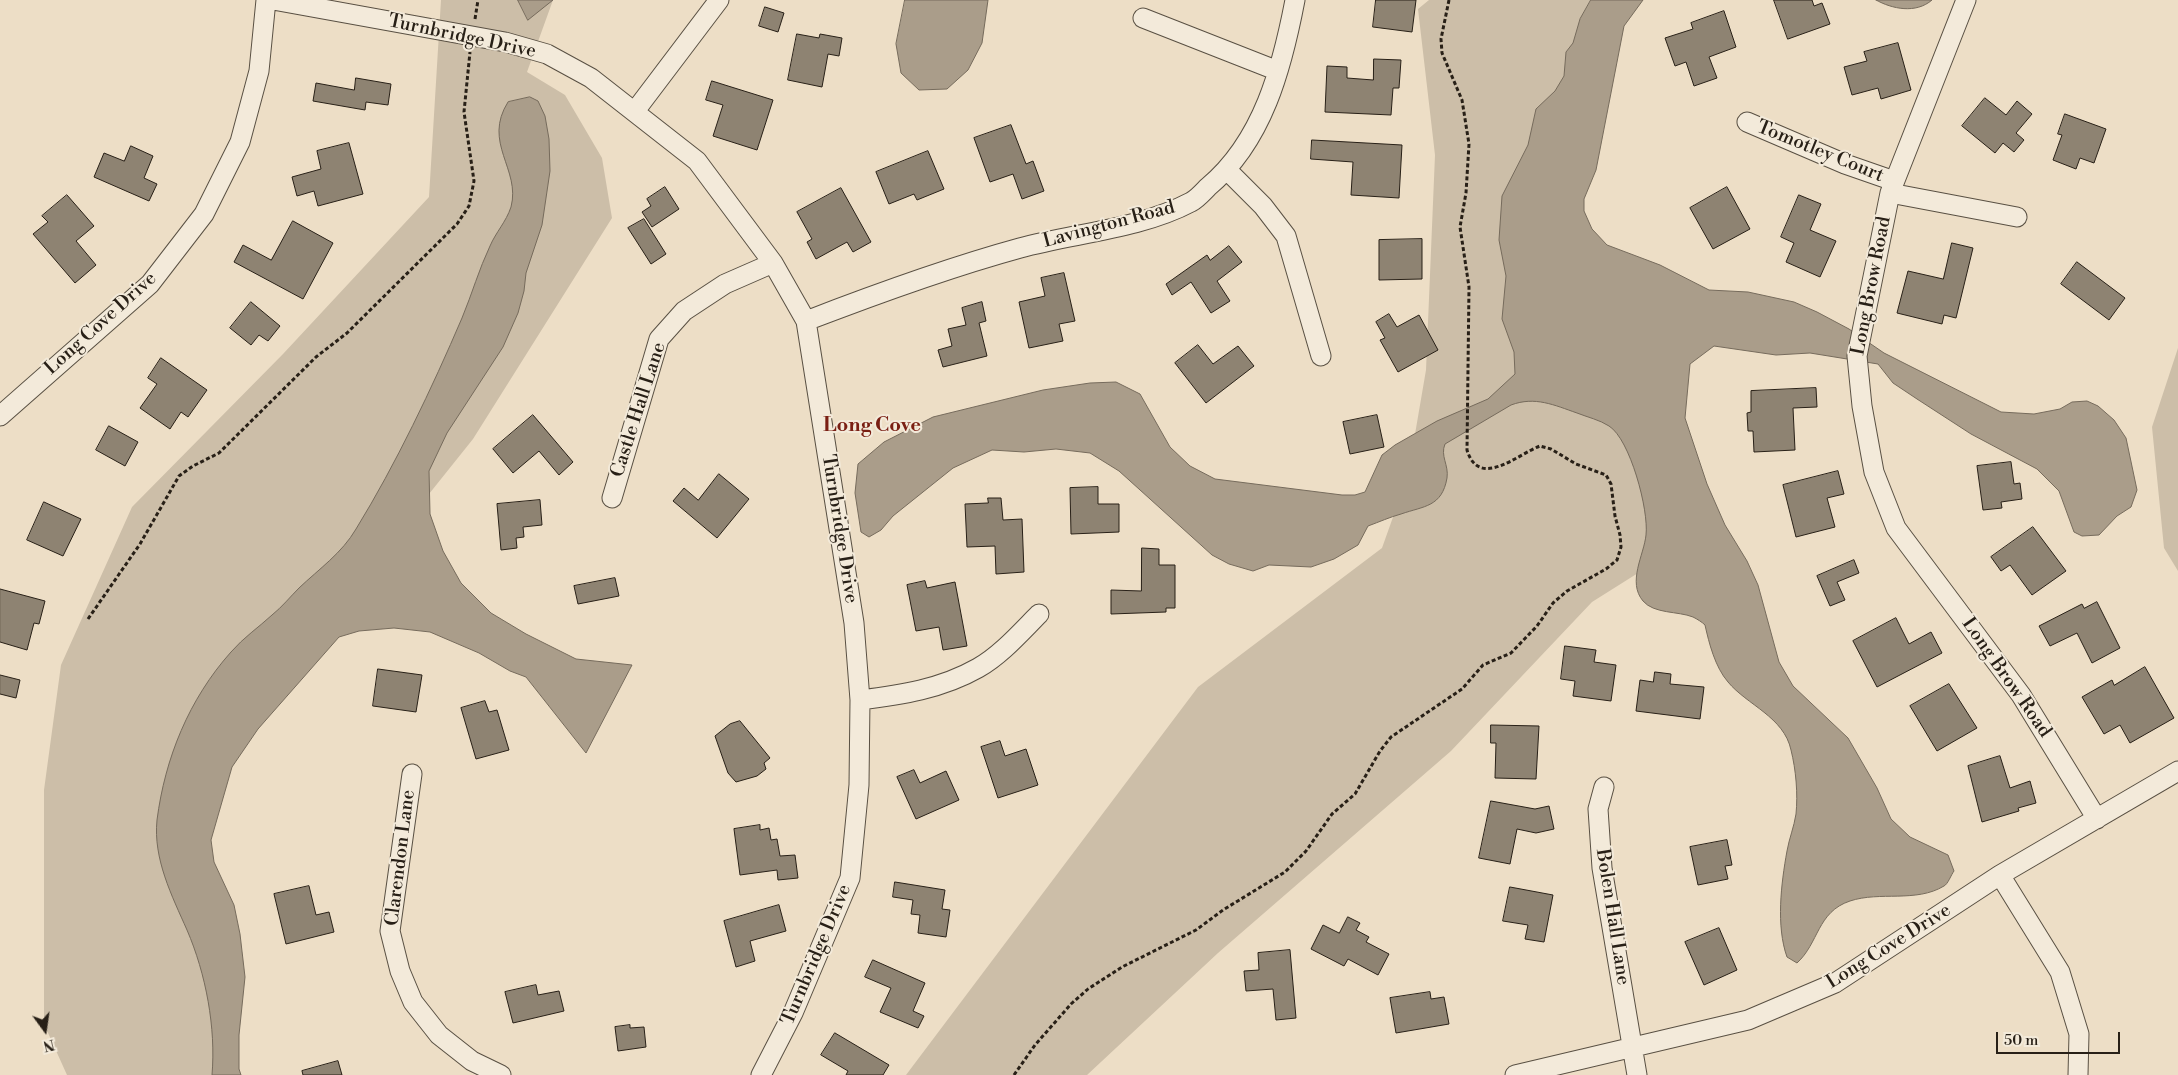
<!DOCTYPE html>
<style>
body{margin:0}
#map{position:relative;width:2178px;height:1075px;overflow:hidden;background:#eddec6;font-family:"Libre Bodoni",serif}
canvas{display:block}
.north{position:absolute;left:20px;top:1005px;width:50px;height:50px;-webkit-text-stroke:4px #f3eada;paint-order:stroke;rotate:166deg;font-size:14px;font-weight:700;line-height:20px;text-align:center;color:#282017}
.north::after{content:'';display:block;margin:auto;width:18px;height:22px;background:#282017;clip-path:polygon(50% 0,100% 100%,50% 72%,0 100%)}
.scale{position:absolute;left:1996px;top:1032px;width:124px;height:22px;box-sizing:border-box;border:2px solid #282017;border-top:0;padding-left:6px;font-size:15px;line-height:18px;white-space:nowrap;color:#282017;-webkit-text-stroke:4px #f3eada;paint-order:stroke}
</style>
<div id="map">
<canvas width="2178" height="1075"></canvas>
<div class="north">N</div>
<div class="scale">50 m</div>
</div>
<script>
const g = document.querySelector('canvas').getContext('2d');
g.lineJoin = 'round';
function fillPath(path, color) {
  g.fillStyle = color;
  g.fill(path, 'evenodd');
}
function strokePath(path, color, width, dash) {
  g.strokeStyle = color;
  g.lineWidth = width;
  g.lineCap = dash ? 'butt' : 'round';
  g.setLineDash(dash || []);
  g.stroke(path);
}
function label(font, color, halo, rows, align = 'center') {
  g.font = font + ' "Libre Bodoni",serif';
  g.lineWidth = 4;
  g.setLineDash([]);
  g.textBaseline = 'middle';
  g.strokeStyle = halo;
  g.fillStyle = color;
  for (const [text, x, y, turn = 0] of rows) {
    g.save();
    g.translate(x, y);
    g.rotate((+turn || 0) * Math.PI / 180);
    g.textAlign = isNaN(turn) ? turn : align;
    if (halo) g.strokeText(text, 0, 0);
    g.fillText(text, 0, 0);
    g.restore();
  }
}
fillPath(new Path2D(`
 M441 0H553L527 72 565 95 602 158 612 218 473 439 345 599 187 816 230 1075H67L44 1024V790L61 665 132 507 283 354 429 197Z
 M1429 0H1619L1566 157 1673 551 1592 602 1451 751 1218 953 1087 1075H906L1198 687 1382 548 1408 475 1426 370 1435 155 1418 9Z
 M2178 348V571L2164 548 2152 427Z`), '#ccbea8');
const water = new Path2D(`
 M518 0H553L528 20Z
 M905 0H988L982 43 968 70 947 89 919 90 901 73 896 44Z
 M1591 0H1643L1624 26 1596 170 1584 199V211L1592 229 1607 245 1660 265 1709 290 1748 292 1794 302 1817 312 1849 329 1884 353 2001 412 2034 414 2060 409 2072 402 2087 401 2098 406 2114 420 2126 438 2137 490 2131 507 2117 516 2099 535 2082 536 2074 532 2059 491 2037 469 1971 434 1917 399 1893 383 1878 364 1810 353 1776 355 1714 346 1690 364 1685 418 1707 484 1725 525 1747 561 1758 585 1779 662 1793 686 1848 738 1877 788 1891 819 1910 837 1948 855 1954 871C1951 875 1948 884 1944 886 1916 903 1880 891 1850 901 1817 912 1819 943 1797 963L1787 957C1776 926 1781 884 1787 851 1789 839 1794 827 1796 814 1798 794 1796 770 1791 750 1784 717 1747 705 1728 682 1715 667 1709 643 1705 625 1702 622 1697 619 1693 617 1678 611 1654 614 1643 601 1627 582 1644 555 1646 535 1649 510 1630 439 1609 426 1600 420 1587 417 1577 413 1554 405 1535 396 1511 405L1445 444C1440 456 1449 465 1447 478 1442 507 1424 506 1401 514 1390 517 1379 522 1368 526L1358 545 1334 559 1311 567 1269 565 1253 571 1229 564 1212 555 1119 471 1090 453 1056 449 1024 452 992 450 953 468 893 516 881 530 869 537 861 532 855 493 858 464 884 442 933 417 1043 390 1090 383 1116 382 1140 394 1170 447 1190 466 1215 479 1342 495H1355L1365 492 1382 455 1395 445 1437 421 1488 399 1515 374 1514 352 1502 319 1506 276 1499 240 1502 196 1528 145 1536 109 1555 91 1564 76 1566 52 1573 43 1580 19Z
 M1876 0H1932C1916 14 1892 9 1876 0Z
 M530 97 538 101 545 116 549 139 550 171 542 225 526 273 524 291 518 313 503 347 447 433 429 471 430 514 443 551 461 583 491 613 526 634 576 659 632 665 586 753 526 677 510 671 479 653 430 632 394 628 359 631 339 637 258 729 232 767 211 840 214 862 234 905 240 934 245 977 239 1035V1069L241 1075H212C216 1028 206 974 187 930 172 896 153 859 157 820 165 758 189 699 231 652 243 638 259 627 272 615 282 607 290 597 299 588 319 569 342 553 356 529 396 464 432 388 462 318 472 294 479 269 490 246 496 232 506 222 511 207 521 169 482 143 508 102Z`);
fillPath(water, '#aa9d8a');
strokePath(water, '#766b5c', 1);
const building = new Path2D(`
 M1376 0H1416L1412 32 1373 27Z
 M1774 0H1812L1814 6 1822 3 1830 24 1788 39Z
 M765 7 784 13 778 32 759 26Z
 M1724 11 1736 47 1709 57 1717 78 1694 86 1686 62 1675 66 1665 38 1693 29 1691 23Z
 M797 34 819 38 820 34 842 38 839 56 828 54 822 87 788 80Z
 M1898 43 1911 90 1881 99 1878 88 1852 95 1844 67 1867 61 1864 52Z
 M1374 59 1401 60 1399 88H1393L1391 115 1325 112 1327 66 1347 67V78L1373 80Z
 M356 78 391 84 388 105 366 102 365 110 313 101 316 83 354 90Z
 M712 81 773 100 757 150 713 136 723 105 706 100Z
 M1985 98 2006 115 2017 101 2032 114 2016 133 2024 140 2014 152 2003 143 1995 153 1962 126Z
 M2065 114 2106 129 2094 163 2080 158 2076 169 2053 160 2062 135 2058 134Z
 M1011 125 1026 164 1033 161 1044 191 1022 199 1013 174 990 182 974 138Z
 M1312 140 1402 145 1399 198 1351 195 1353 162 1311 159Z
 M349 143 363 194 318 206 314 191 297 196 292 177 321 169 317 151Z
 M131 146 153 156 144 178 157 184 149 201 94 177 104 153 124 161Z
 M928 151 944 189 917 200 914 194 889 204 876 172Z
 M665 187 679 209 652 227 642 212 651 206 647 199Z
 M1727 187 1750 229 1713 249 1690 208Z
 M841 188 871 242 853 252 847 242 816 259 807 242 812 239 797 212Z
 M67 195 94 226 76 241 96 265 75 283 33 234 48 222 42 216Z
 M1799 195 1821 204 1810 230 1836 241 1820 277 1786 262 1794 243 1781 237Z
 M644 219 666 254 651 264 628 228Z
 M293 221 333 243 303 299 234 262 243 245 271 260Z
 M1422 239V279L1379 280V240Z
 M1952 243 1973 248 1956 318 1944 315 1942 324 1897 313 1908 271 1943 279Z
 M1229 246 1242 262 1217 281 1230 301 1211 313 1191 282 1172 295 1166 284 1207 255 1210 260Z
 M2077 262 2125 298 2109 320 2061 284Z
 M1064 273 1075 321 1059 324 1063 341 1029 348 1019 302 1045 296 1041 278Z
 M251 302 280 326 268 341 259 335 251 345 230 328Z
 M982 302 986 321 979 323 987 356 943 367 938 350 952 346 948 329 966 325 962 308Z
 M1389 314 1397 327 1419 315 1438 350 1398 372 1380 340 1385 338 1376 322Z
 M1198 345 1213 364 1238 346 1254 366 1206 403 1175 363Z
 M161 358 207 390 188 417 181 412 170 429 140 408 157 384 148 378Z
 M1816 388 1817 407 1793 408 1795 450 1754 452 1753 431H1748L1747 413 1751 412V391Z
 M533 415 573 462 559 475 539 451 513 473 493 449Z
 M1377 415 1384 447 1350 454 1343 422Z
 M109 426 138 442 125 466 96 450Z
 M2011 462 2014 484 2020 483 2022 499 2001 502 2002 508 1983 510 1977 466Z
 M1838 471 1844 494 1827 498 1835 527 1796 537 1783 485Z
 M719 474 749 499 717 538 673 501 684 488 698 500Z
 M1098 487V504H1119V532L1071 534 1070 488Z
 M988 498H1001L1003 520 1022 519 1024 572 996 574 995 546 967 547 965 504 988 503Z
 M540 500 542 525 523 527 524 537 516 538 517 548 501 550 497 504Z
 M44 502 81 519 63 556 27 540Z
 M2033 527 2066 571 2032 595 2010 565 2001 571 1991 557Z
 M1142 548 1159 549V565H1175V608H1166V612L1111 614V590L1141 591Z
 M1854 560 1859 573 1837 582 1845 600 1830 606 1817 576Z
 M615 578 619 596 578 604 574 586Z
 M925 581 927 588 955 582 967 646 943 650 939 627 916 631 907 585Z
 M0 589 45 601 39 624 34 623 27 650 0 642Z
 M2097 602 2120 648 2092 663 2077 633 2050 646 2039 626 2082 604 2084 608Z
 M1896 618 1909 644 1931 632 1942 653 1877 687 1853 641Z
 M1565 646 1596 650 1594 662 1616 665 1611 701 1573 696 1575 681 1561 679Z
 M2145 667 2174 718 2130 743 2120 725 2104 734 2082 697 2112 680 2114 685Z
 M378 669 422 675 416 712 373 706Z
 M1655 672 1671 674 1670 684 1704 687 1700 719 1636 711 1640 680 1653 682Z
 M0 675 20 680 16 698 0 694Z
 M1949 684 1977 728 1937 751 1910 706Z
 M485 701 489 712 497 710 509 750 476 759 461 708Z
 M740 721 770 758 764 763 766 769 757 776 736 782 728 773 715 736 730 724Z
 M1491 725 1539 726 1536 779 1495 778 1496 743H1491Z
 M1000 741 1005 756 1026 749 1038 785 998 798 981 747Z
 M2000 756 2010 788 2030 781 2036 803 2018 808 2019 811 1982 822 1968 766Z
 M914 770 920 783 946 771 959 800 916 819 897 777Z
 M1491 801 1535 809 1549 806 1554 829 1536 833 1517 829 1510 864 1479 858Z
 M760 825V830L769 828 771 840 777 839 780 856 795 855 798 878 778 880 777 870 740 875 734 829Z
 M1727 840 1732 865 1725 866 1728 879 1698 885 1690 847Z
 M895 882 945 890 942 909 950 910 946 937 918 933 920 915 911 914 913 900 893 897Z
 M309 886 316 915 329 912 334 932 286 944 274 894Z
 M1510 887 1553 895 1544 942 1525 939 1528 925 1503 921Z
 M779 905 786 931 750 941 755 961 736 967 724 921Z
 M1348 917 1360 923 1356 930 1369 937 1366 942 1389 954 1378 975 1348 959 1344 966 1311 949 1323 925 1339 933Z
 M1719 928 1737 970 1704 985 1685 942Z
 M1290 950 1296 1018 1276 1020 1273 989 1246 991 1244 971 1259 970 1258 953Z
 M873 960 925 983 913 1011 924 1016 918 1028 880 1012 891 988 865 977Z
 M536 985 538 995 559 991 564 1011 513 1023 505 992Z
 M1430 992 1431 999 1444 997 1449 1024 1396 1033 1390 998Z
 M630 1025V1028L644 1027 646 1047 618 1051 615 1027Z
 M835 1033 889 1065 883 1075H846L848 1071 821 1055Z
 M338 1061 342 1075H303L302 1071Z`);
fillPath(building, '#8e8372');
strokePath(building, '#282017', 1);
const minor = new Path2D(`
 M273 0 505 42 547 54 591 78 697 161 773 263 806 321 854 623 860 700 859 785 850 878 793 1013 761 1075
 M1966 0 1890 193 1857 356 1862 406 1874 472 1896 528 2021 695 2097 819
 M1143 18 1278 71
 M635 111 719 0
 M1747 122 1845 164 1894 181
 M1228 171 1263 206 1286 236 1321 356
 M1890 193 2017 217
 M806 321C876 294 947 268 1020 248 1075 233 1140 229 1191 202 1197 199 1203 192 1208 187 1263 141 1282 68 1295 0
 M0 416 150 284 204 214 240 142 259 71 266 0
 M612 498 659 339 684 311 725 284 773 263
 M860 700C901 695 941 689 978 668 1001 655 1021 632 1039 614
 M412 774 390 931 400 971 413 1002 439 1035 472 1061 501 1075
 M1604 787 1598 809 1602 868 1637 1075
 M2000 875 2060 972 2079 1034 2078 1075
 M1515 1075 1748 1020 1835 983 2000 875 2178 771`);
strokePath(minor, '#595043', 21);
strokePath(new Path2D(`
 M475 19 478 0
 M88 619 140 544 179 476 193 466 219 453 316 357 347 333 457 224 469 206 474 181 464 112 470 52
 M1014 1075 1035 1045 1071 1004 1088 989 1122 967 1196 930 1223 910 1285 872 1306 851 1332 814 1355 794 1380 751 1391 737 1462 689 1483 665 1511 653 1537 626 1553 603 1567 591 1606 569 1617 560 1621 547 1620 535 1615 516 1611 484 1606 475 1576 464 1551 449 1540 446C1518 454 1479 490 1467 450L1469 287 1460 227 1466 193 1469 144 1462 100 1442 53 1441 39 1449 0`), '#282017', 3, [4, 2.5]);
strokePath(minor, '#f3eada', 19);
label('19px', '#282017', '#f3eada', [
 ["Turnbridge Drive",462,37,12],
 ["Tomotley Court",1820,152,22],
 ["Lavington Road",1109,225,-15],
 ["Long Brow Road",1872,286,-79],
 ["Long Cove Drive",101,324,-42],
 ["Castle Hall Lane",639,410,-72],
 ["Turnbridge Drive",839,529,81],
 ["Long Brow Road",2006,678,55],
 ["Clarendon Lane",401,858,-83],
 ["Bolen Hall Lane",1612,917,81],
 ["Long Cove Drive",1889,947,-32],
 ["Turnbridge Drive",817,955,-67]
]);
label('bold 20px', '#7a1f14', '#f3eada', [
 ["Long Cove",872,426]
]);
</script>
